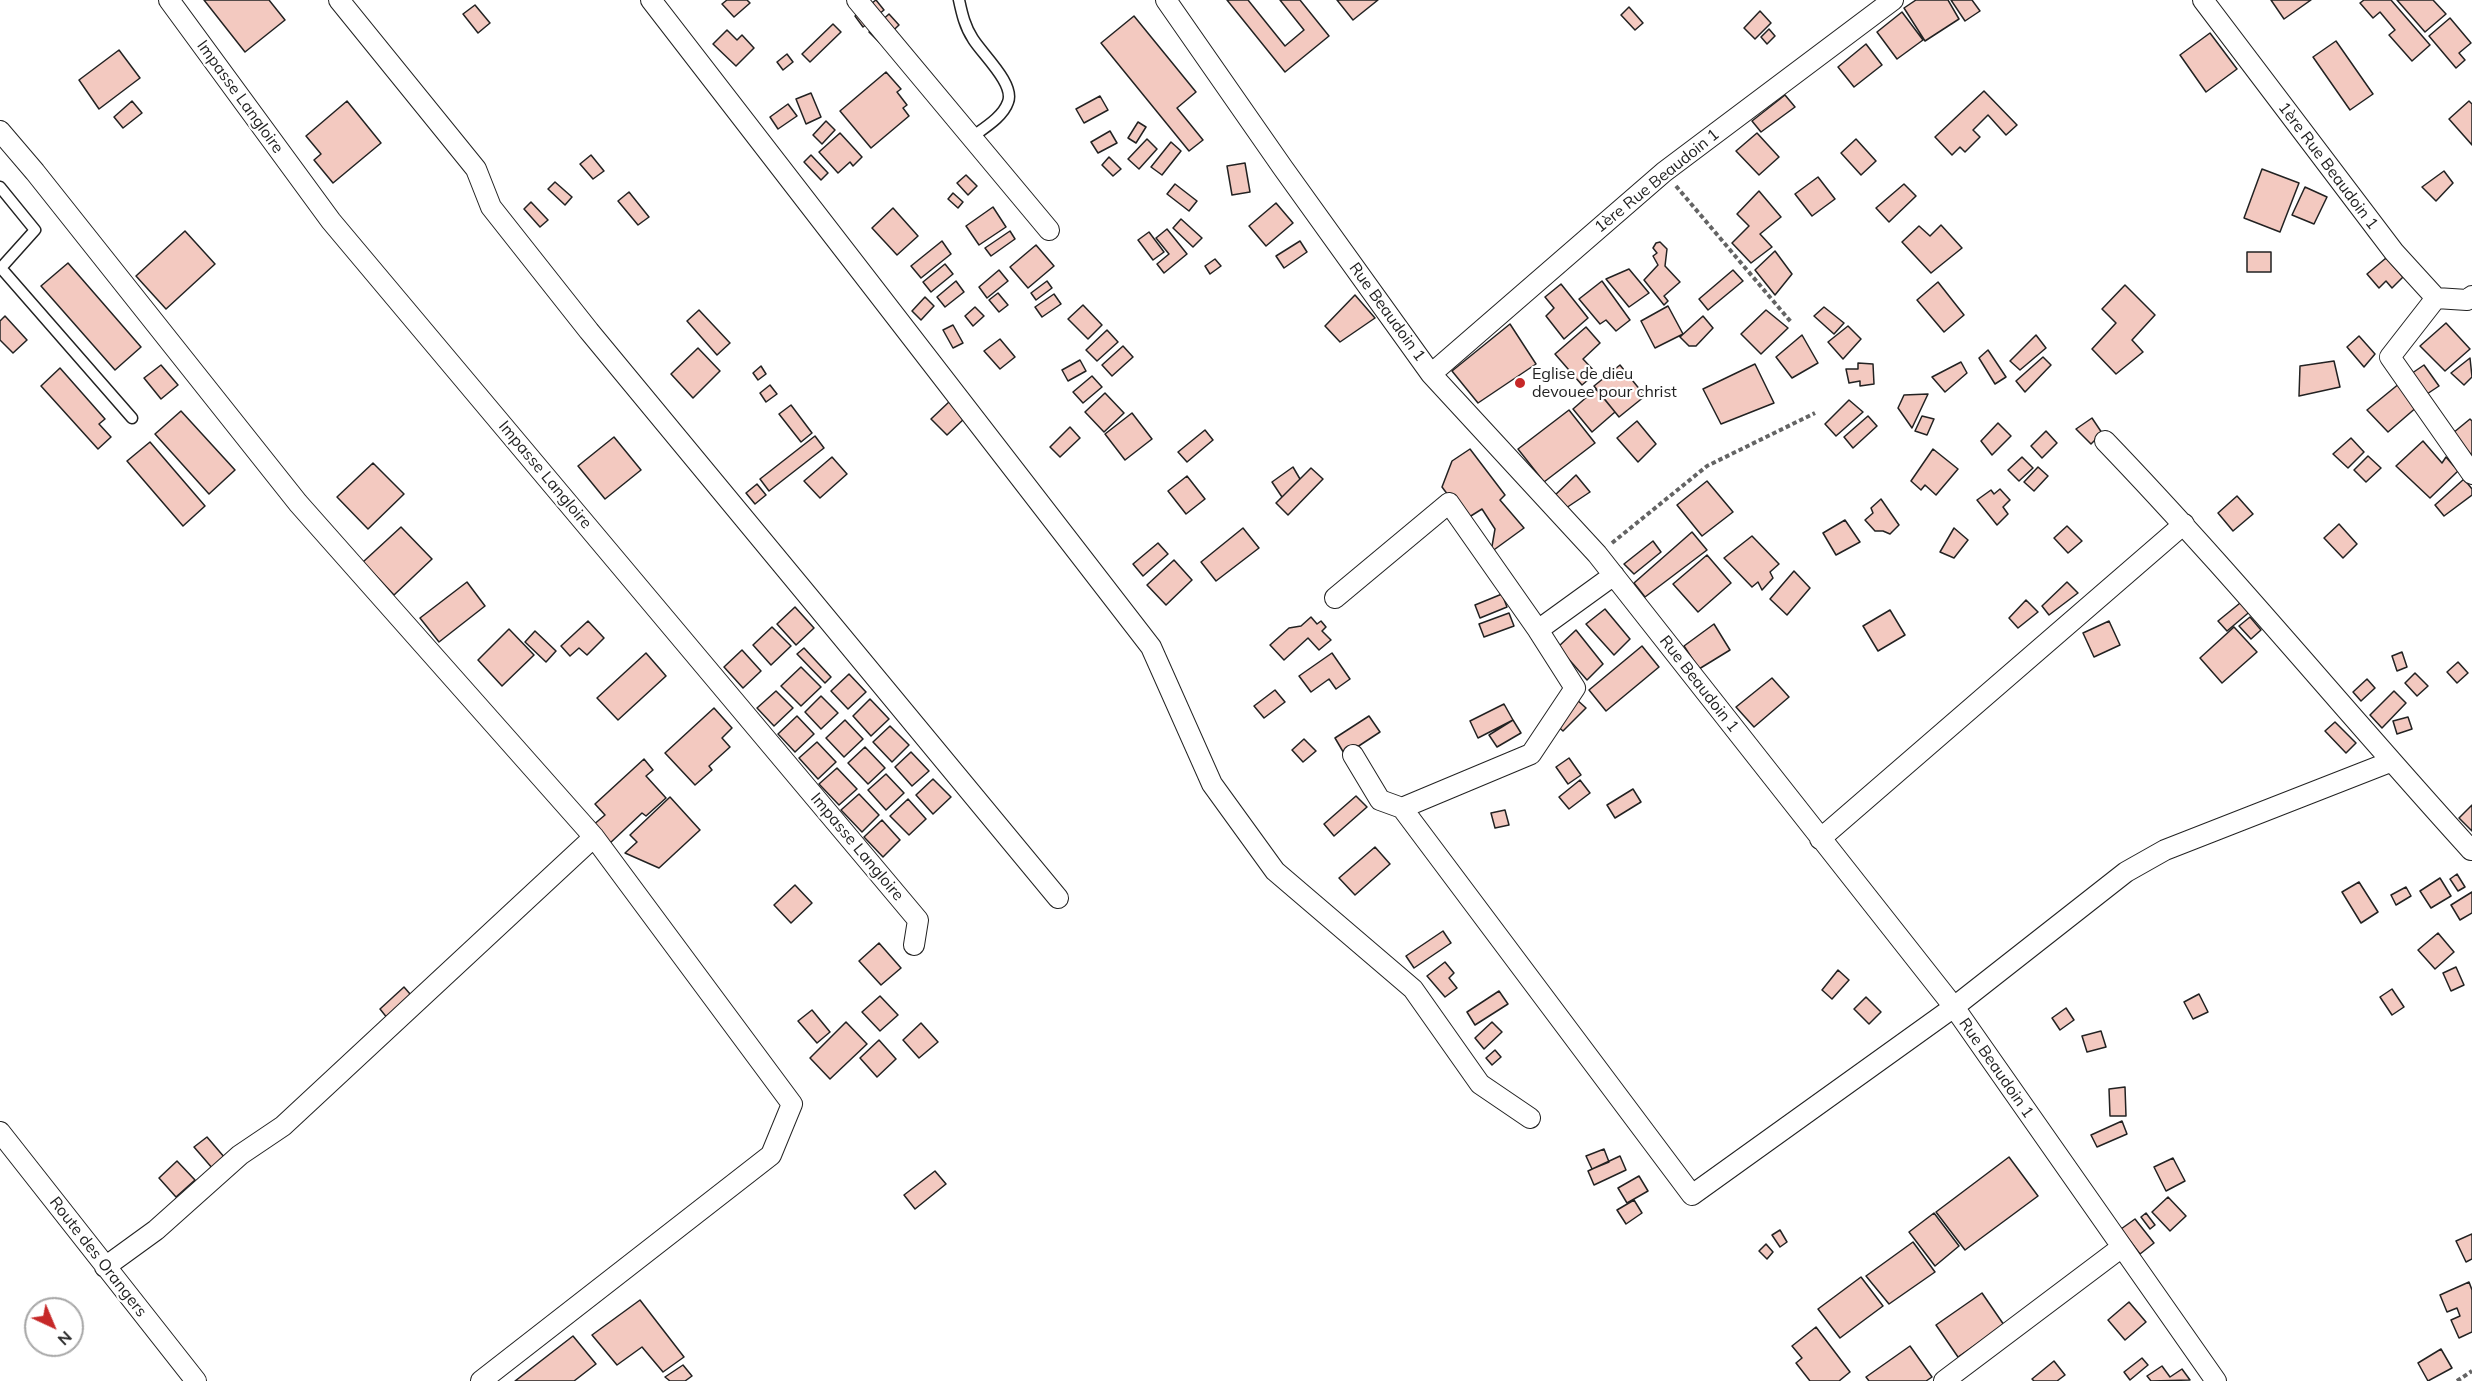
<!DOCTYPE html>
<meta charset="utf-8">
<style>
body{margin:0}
#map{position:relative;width:2472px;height:1381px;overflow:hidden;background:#fff;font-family:Mulish,sans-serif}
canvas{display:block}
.north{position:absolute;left:24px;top:1297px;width:60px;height:60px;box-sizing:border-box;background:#fff;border:2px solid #a7a7a7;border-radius:50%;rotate:136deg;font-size:16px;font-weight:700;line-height:24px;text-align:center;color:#222}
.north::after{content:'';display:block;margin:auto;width:21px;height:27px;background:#c62828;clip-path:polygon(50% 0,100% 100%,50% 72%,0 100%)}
</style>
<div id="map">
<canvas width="2472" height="1381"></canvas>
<div class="north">N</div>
</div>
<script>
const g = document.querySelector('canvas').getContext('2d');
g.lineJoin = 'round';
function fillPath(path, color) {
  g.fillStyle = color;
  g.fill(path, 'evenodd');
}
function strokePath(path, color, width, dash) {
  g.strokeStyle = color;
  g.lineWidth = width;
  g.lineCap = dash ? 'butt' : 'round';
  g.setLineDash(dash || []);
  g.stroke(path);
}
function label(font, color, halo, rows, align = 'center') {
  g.font = font + ' Mulish,sans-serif';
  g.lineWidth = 4.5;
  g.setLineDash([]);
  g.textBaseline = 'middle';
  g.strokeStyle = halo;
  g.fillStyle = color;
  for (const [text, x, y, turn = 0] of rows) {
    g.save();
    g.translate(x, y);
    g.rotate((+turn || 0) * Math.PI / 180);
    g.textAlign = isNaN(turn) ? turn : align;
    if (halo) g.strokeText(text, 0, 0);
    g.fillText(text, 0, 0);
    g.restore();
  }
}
const building = new Path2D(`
 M204 0H269L285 20 245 52Z
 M727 0H747L750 3 734 17 722 4Z
 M876 0 884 10 863 27 855 16Z
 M1227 0H1248L1285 46 1304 30 1280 0H1300L1329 36 1285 72Z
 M1337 0H1378L1353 20Z
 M1916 0H1948L1959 19 1925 41 1904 8Z
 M1951 0H1972L1980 11 1965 21Z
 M2271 0H2311L2284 19Z
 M2364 0H2391L2430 45 2412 61 2389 35 2395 30 2380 12 2373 18 2360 3Z
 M2397 0H2433L2446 14 2425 32Z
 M475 5 490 23 478 33 463 14Z
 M1629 7 1643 23 1635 30 1621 15Z
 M1760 11 1771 23 1755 39 1744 28Z
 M1902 12 1923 40 1897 59 1877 32Z
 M889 14 899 25 880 43 869 32Z
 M1134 16 1196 92 1177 108 1203 140 1189 151 1101 43Z
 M2450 18 2471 43 2459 53 2465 60 2456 68 2429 36Z
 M833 24 841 32 810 62 802 54Z
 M1769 29 1775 36 1767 44 1761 37Z
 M727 30 737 40 742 35 754 48 736 66 713 44Z
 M2210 33 2237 69 2206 92 2180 55Z
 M2336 41 2373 94 2350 110 2313 57Z
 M1866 44 1882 65 1854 87 1838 67Z
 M119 50 140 78 99 109 79 80Z
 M787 54 793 62 783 70 777 62Z
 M886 72 901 89 897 92 907 105 903 108 909 116 871 148 840 111Z
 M1984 91 2017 125 2006 135 1988 115 1973 130 1980 137 1965 152 1960 147 1952 155 1935 137Z
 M811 93 821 117 806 124 796 99Z
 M1785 95 1795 107 1761 132 1752 121Z
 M1100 96 1108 110 1084 123 1076 109Z
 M132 101 142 113 123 128 114 117Z
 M347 101 381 143 333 183 314 160 321 154 306 136Z
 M2469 101 2472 104V145L2449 119Z
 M788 104 797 116 778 129 770 117Z
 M826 121 835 130 822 144 813 135Z
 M1138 122 1146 127 1136 143 1128 138Z
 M1110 131 1117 143 1098 153 1091 142Z
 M840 133 862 157 853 166 850 162 838 173 819 152Z
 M1757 133 1779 157 1759 175 1736 151Z
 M1147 139 1157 149 1139 169 1128 159Z
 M1856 139 1876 161 1861 175 1841 153Z
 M1171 142 1181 151 1162 175 1151 167Z
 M591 155 604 171 593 179 580 164Z
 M811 155 828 173 821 180 804 162Z
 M1109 157 1121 169 1113 176 1102 165Z
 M1245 163 1250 192 1232 195 1227 166Z
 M2262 169 2299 183 2280 232 2244 218Z
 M2444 171 2453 183 2436 201 2422 187Z
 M966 175 977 186 968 195 957 183Z
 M1818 177 1835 199 1812 216 1795 194Z
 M555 182 572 197 565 205 548 189Z
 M1175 184 1197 201 1189 211 1167 194Z
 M1904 184 1916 196 1889 222 1876 208Z
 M2305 187 2327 197 2314 224 2292 215Z
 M1759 191 1781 217 1760 234 1772 247 1751 263 1732 243 1749 226 1737 214Z
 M629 192 649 217 638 225 618 201Z
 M953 193 963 202 958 208 948 199Z
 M531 202 548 220 540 227 524 209Z
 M1276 203 1293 223 1266 246 1249 226Z
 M993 207 1006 227 979 245 966 226Z
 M893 208 918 236 897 255 872 228Z
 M1181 219 1202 238 1193 247 1173 228Z
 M1941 225 1962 248 1931 273 1902 242 1919 226 1930 236Z
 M1167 229 1187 254 1164 273 1157 264 1169 254 1156 238Z
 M185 231 215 264 166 309 136 276Z
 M1010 231 1015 239 991 256 985 248Z
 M1149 232 1164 252 1153 260 1138 240Z
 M942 241 951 254 921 278 911 266Z
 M1300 241 1307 252 1284 268 1276 256Z
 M1660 242 1667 249 1665 266 1680 282 1664 296 1668 301 1664 305 1644 280 1658 265 1653 256 1657 253 1653 248 1656 243Z
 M1036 245 1054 266 1028 288 1010 267Z
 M1775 251 1792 274 1775 295 1755 270Z
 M2247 252H2271V272H2247Z
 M2386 258 2403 277 2392 288 2386 281 2379 288 2367 274Z
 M1215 259 1221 266 1210 274 1205 266Z
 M68 263 141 347 115 370 41 286Z
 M945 264 953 274 931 292 923 282Z
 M1629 269 1649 293 1629 307 1606 279Z
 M999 270 1008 281 987 298 979 287Z
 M1733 270 1743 281 1708 310 1699 299Z
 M956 281 964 292 945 307 937 297Z
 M1047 281 1052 288 1036 300 1031 293Z
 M1602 281 1630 320 1616 331 1606 320 1600 324 1579 299Z
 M1938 282 1964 315 1944 332 1917 300Z
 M1561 284 1588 318 1564 339 1546 316 1554 308 1545 297Z
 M2125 285 2155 315 2132 340 2143 352 2116 374 2092 349 2116 323 2102 309Z
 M998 293 1008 305 999 312 989 300Z
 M1054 294 1061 304 1042 317 1035 307Z
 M1355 295 1375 318 1340 342 1325 326Z
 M925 297 934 306 921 320 912 311Z
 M1083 305 1102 325 1088 339 1068 319Z
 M1668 306 1683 334 1655 348 1641 321Z
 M975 307 984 316 973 326 965 316Z
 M1824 307 1844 323 1834 334 1814 316Z
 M699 310 730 343 717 355 687 321Z
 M1766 310 1788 328 1761 354 1741 334Z
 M5 316 27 340 13 353 0 340V321Z
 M1703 316 1713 328 1696 346H1689L1680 337Z
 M2446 323 2470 349 2445 371 2420 346Z
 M1510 324 1536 364 1478 403 1452 371Z
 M953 325 963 343 953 348 943 330Z
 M1848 326 1861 339 1843 359 1828 342Z
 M1586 327 1600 343 1583 359 1596 373 1582 385 1555 354Z
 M1107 330 1118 342 1097 361 1086 350Z
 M1802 335 1818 363 1792 378 1776 357Z
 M2036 335 2046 348 2020 370 2010 361Z
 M2359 336 2375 354 2364 367 2347 347Z
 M1000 339 1015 357 1000 369 984 351Z
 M1123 346 1133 357 1112 376 1102 365Z
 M698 348 720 371 693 398 671 374Z
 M1988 350 2006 377 1995 384 1979 358Z
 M2043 357 2051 365 2025 392 2016 381Z
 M2470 358 2472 377 2464 385 2451 373Z
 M1080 360 1086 371 1068 381 1062 370Z
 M2334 361 2340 387 2299 396 2300 366Z
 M1961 362 1967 373 1945 392 1932 377Z
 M1858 363 1873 364 1874 384 1860 386V381L1849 383 1846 369H1858Z
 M1755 364 1774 403 1721 424 1703 389Z
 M161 365 178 385 161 399 144 378Z
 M1620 365 1645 396 1619 417 1594 386Z
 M2424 365 2439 386 2421 398 2405 378Z
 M761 366 766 374 758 380 753 373Z
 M60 368 105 419 99 424 111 437 98 449 41 386Z
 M1092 376 1102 387 1083 403 1073 392Z
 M2400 383 2418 406 2388 432 2367 410Z
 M770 385 777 394 766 402 760 393Z
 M1596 389 1615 412 1592 432 1573 409Z
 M1105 393 1124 413 1104 432 1085 412Z
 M1928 394 1912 428 1898 408 1904 395Z
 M1849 400 1863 412 1836 436 1825 424Z
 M950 401 966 417 947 435 931 419Z
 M791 405 812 433 801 442 779 414Z
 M1569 410 1595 443 1544 482 1518 449Z
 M181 411 235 470 209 494 155 434Z
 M1132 413 1152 439 1125 460 1105 434Z
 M1868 416 1877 426 1853 448 1844 437Z
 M1922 416 1934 419 1927 435 1915 431Z
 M2092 418 2102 433 2091 444 2076 429Z
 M2470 419 2472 421V456L2453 433Z
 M1637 421 1656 444 1638 462 1617 438Z
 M1998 423 2011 436 1992 455 1981 441Z
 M1070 427 1080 438 1060 457 1050 447Z
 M1205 430 1213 440 1187 462 1178 452Z
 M2046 431 2057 443 2042 458 2031 446Z
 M815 436 824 448 769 491 760 479Z
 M614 437 641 470 605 499 578 466Z
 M2351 438 2364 452 2348 468 2333 454Z
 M2423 441 2442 463 2446 457 2458 471 2430 498 2396 466Z
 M150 442 205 506 183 526 127 461Z
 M1470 449 1505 495 1500 500 1524 528 1491 552 1495 529 1482 509 1466 519 1442 487 1452 461Z
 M1933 449 1958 469 1936 495 1925 485 1921 490 1911 481Z
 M2368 456 2381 468 2366 482 2354 470Z
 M832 457 847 474 820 498 804 481Z
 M2022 457 2033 468 2019 481 2008 470Z
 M373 463 404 494 368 529 337 497Z
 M1293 467 1300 479 1282 497 1272 482Z
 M2038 467 2048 476 2034 491 2024 482Z
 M1311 468 1323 479 1288 515 1276 503Z
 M1576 475 1590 492 1563 510 1552 498Z
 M1187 476 1205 499 1186 514 1168 491Z
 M2464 479 2472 489V495L2444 516 2435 505Z
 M1707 481 1733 512 1702 536 1677 505Z
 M757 484 766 495 755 504 746 493Z
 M2000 489 2010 500 2003 507 2008 514 1997 525 1977 500 1991 490 1994 494Z
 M2237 496 2253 514 2233 531 2218 513Z
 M1881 499 1899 525 1890 534 1883 531H1875L1865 520 1873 513 1871 508Z
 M1845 520 1860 542 1836 555 1823 533Z
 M2339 524 2357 544 2343 558 2324 538Z
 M2067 526 2082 541 2068 553 2054 538Z
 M401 527 432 559 394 595 363 562Z
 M1243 528 1259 548 1216 581 1201 562Z
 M1954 528 1968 540 1954 558 1940 552Z
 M1692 532 1707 550 1645 597 1634 583Z
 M1752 536 1779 564 1770 572 1773 578 1762 590 1758 582 1752 587 1724 558Z
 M1653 541 1661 552 1634 574 1624 564Z
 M1158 543 1168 554 1143 576 1133 564Z
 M1707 555 1731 583 1698 612 1673 584Z
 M1174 560 1192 580 1166 605 1147 585Z
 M1794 571 1810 588 1787 615 1770 599Z
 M467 582 485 606 439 642 420 618Z
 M2067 582 2078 593 2049 615 2042 606Z
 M1502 594 1507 607 1480 618 1475 605Z
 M2245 599 2253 609 2227 631 2218 621Z
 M2026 600 2038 612 2018 628 2009 618Z
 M795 607 814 628 796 645 777 624Z
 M1605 609 1630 639 1614 655 1586 624Z
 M1890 610 1905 635 1878 651 1863 626Z
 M1509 613 1514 626 1484 637 1479 624Z
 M1311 617 1317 624 1321 621 1326 627 1322 631 1331 640 1319 650 1308 638 1284 660 1270 645 1289 628 1301 626Z
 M2250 617 2261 630 2251 639 2239 626Z
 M588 621 604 638 587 655 579 648 570 656 561 646Z
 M2109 621 2120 645 2094 657 2083 633Z
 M1714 624 1730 650 1699 669 1684 646Z
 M772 627 791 646 771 665 753 645Z
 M2234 627 2257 652 2222 683 2200 658Z
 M509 629 534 655 502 686 478 660Z
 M1576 630 1603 664 1587 680 1558 647Z
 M535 631 556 651 546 662 525 642Z
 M1642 646 1659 667 1606 711 1589 690Z
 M804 648 831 677 825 683 797 654Z
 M742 650 761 671 743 688 724 667Z
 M2402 652 2407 667 2397 671 2392 656Z
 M646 653 666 676 618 720 597 698Z
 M1332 653 1350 679 1336 689 1329 679 1311 692 1299 676Z
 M2458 662 2468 673 2457 683 2447 672Z
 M801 667 821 687 801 706 781 686Z
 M2415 673 2428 686 2417 696 2405 683Z
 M849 674 866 692 848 709 831 691Z
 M1772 678 1789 697 1754 727 1736 707Z
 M2367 679 2375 688 2361 701 2353 692Z
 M1275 690 1285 702 1264 718 1254 706Z
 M776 691 793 708 774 726 757 708Z
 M2394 691 2406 703 2382 728 2370 715Z
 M821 696 838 713 821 729 805 712Z
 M870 699 889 719 871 736 853 716Z
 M1576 699 1586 708 1563 731 1553 722Z
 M1504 704 1513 720 1478 738 1470 721Z
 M714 708 732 728 722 738 730 747 709 766 712 770 695 785 665 753Z
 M797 716 814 734 795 752 778 734Z
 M1369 716 1380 732 1345 755 1335 738Z
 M2408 717 2412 729 2397 734 2393 721Z
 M845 720 863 739 844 757 826 738Z
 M1513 720 1521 733 1497 747 1489 735Z
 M2335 722 2356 743 2346 753 2325 731Z
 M890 726 909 745 892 762 873 742Z
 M1304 739 1316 751 1303 762 1292 750Z
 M817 742 836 762 818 779 799 758Z
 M865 747 885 768 868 784 848 763Z
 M911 752 929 771 912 786 895 767Z
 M1569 758 1581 775 1568 784 1556 767Z
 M644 759 653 770 646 776 666 798 646 816 642 813 609 844 592 826 605 815 595 804Z
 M837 768 857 789 839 805 819 784Z
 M886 774 904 793 886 810 868 790Z
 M933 779 951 797 933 814 916 795Z
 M1580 780 1590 793 1569 809 1559 797Z
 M1633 789 1641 802 1615 818 1607 805Z
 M859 794 879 815 862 832 841 810Z
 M1356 796 1367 807 1334 836 1324 824Z
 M670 797 700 830 659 868 625 853 637 842 630 835Z
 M908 799 926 819 909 835 890 816Z
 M2472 805V831L2459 818Z
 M1505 810 1509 825 1495 828 1491 813Z
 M882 820 900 840 883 857 864 837Z
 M1375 847 1390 864 1355 895 1339 878Z
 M2457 874 2465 887 2458 891 2450 879Z
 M2440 878 2451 896 2431 908 2420 891Z
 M2359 882 2378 912 2361 923 2342 892Z
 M795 885 812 903 791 923 774 905Z
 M2406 887 2411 896 2396 905 2391 895Z
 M2472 892V913L2460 920 2451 905Z
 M1443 931 1451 943 1414 968 1406 956Z
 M2438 933 2454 952 2435 969 2418 950Z
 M879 943 901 968 881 985 859 961Z
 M1445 962 1454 973 1449 978 1457 988 1445 997 1427 976Z
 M2456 967 2464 985 2451 991 2443 973Z
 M1838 970 1849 980 1832 999 1822 990Z
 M404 987 417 1002 392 1024 380 1009Z
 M2392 989 2404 1007 2392 1015 2380 997Z
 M1499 991 1508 1004 1475 1025 1467 1012Z
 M2199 994 2208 1012 2193 1019 2184 1002Z
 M880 996 898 1015 880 1031 862 1012Z
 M1866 997 1881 1012 1869 1024 1854 1009Z
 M2066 1008 2074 1020 2060 1030 2052 1018Z
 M812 1010 830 1032 817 1043 798 1021Z
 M846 1022 867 1044 830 1079 810 1058Z
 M1492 1022 1502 1032 1484 1049 1475 1038Z
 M921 1023 938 1042 919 1058 903 1040Z
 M2101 1031 2106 1047 2087 1052 2082 1036Z
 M879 1040 896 1059 877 1077 860 1058Z
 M1495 1050 1501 1057 1492 1065 1486 1058Z
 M2125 1087 2126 1116H2110L2109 1089Z
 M2122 1121 2127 1134 2097 1147 2091 1135Z
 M207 1137 225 1158 213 1169 194 1147Z
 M1604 1149 1609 1162 1592 1169 1586 1156Z
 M1620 1156 1626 1170 1594 1185 1588 1171Z
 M2009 1157 2038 1196 1965 1250 1936 1212Z
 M2173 1158 2185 1181 2166 1191 2154 1167Z
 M177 1161 195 1180 176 1197 159 1178Z
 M935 1171 946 1184 915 1209 904 1195Z
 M1639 1176 1648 1191 1627 1203 1618 1188Z
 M2168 1197 2186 1216 2170 1231 2152 1212Z
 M1634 1200 1642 1213 1626 1224 1617 1210Z
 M1934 1213 1959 1246 1935 1266 1909 1232Z
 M2146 1213 2155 1225 2150 1229 2141 1217Z
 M2135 1219 2154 1243 2140 1254 2121 1229Z
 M1780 1230 1787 1242 1780 1247 1772 1235Z
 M2472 1234V1259L2466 1262 2456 1241Z
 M1913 1242 1935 1272 1889 1304 1866 1276Z
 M1766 1244 1773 1252 1767 1259 1759 1251Z
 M1861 1277 1883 1306 1840 1338 1818 1309Z
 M2469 1282 2472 1290V1332L2459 1338 2451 1320 2460 1316 2457 1308 2447 1312 2440 1295Z
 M1982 1293 2004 1325 1958 1357 1936 1325Z
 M640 1300 684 1357 663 1372 642 1347 617 1365 592 1335Z
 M2129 1302 2146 1322 2125 1340 2108 1320Z
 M1816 1327 1850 1372 1839 1381H1810L1796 1363 1802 1358 1792 1346Z
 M573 1336 596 1364 574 1381H515Z
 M1910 1346 1932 1377 1926 1381H1869L1866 1377Z
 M2441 1349 2452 1368 2428 1381 2418 1363Z
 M2142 1358 2148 1365 2130 1380 2124 1372Z
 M2054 1361 2065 1375 2057 1381H2034L2032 1379Z
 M683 1365 692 1376 685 1381H670L665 1377Z
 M2162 1366 2170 1377 2182 1369 2190 1380 2151 1381 2147 1376Z`);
fillPath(building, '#f3c9c0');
strokePath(building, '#222', 1.5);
const service = new Path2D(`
 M959 0C962 14 965 27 973 39 983 55 1015 84 1008 102 1003 117 984 128 972 137
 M0 187 35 230 1 268 132 418`);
const minor = new Path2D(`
 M169 0 331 221 918 920 914 945
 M339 0 476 169 491 207 589 331 1058 898
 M651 0 1151 647 1212 784 1275 871 1413 989 1480 1084 1530 1118
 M857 0 1049 230
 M1166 0 1283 168 1431 374 1597 554 1954 1007 2216 1381
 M2203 0 2394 252 2436 298 2467 300 2472 296
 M0 131 35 172 298 503 594 837 792 1104 771 1155 481 1381
 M2436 298 2390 357 2472 474
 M1431 374 1664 172 1893 0
 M2105 441C2232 573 2348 715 2471 850
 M1335 598 1449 503 1538 630
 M1353 755 1380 800 1402 808 1531 754 1575 688 1538 630 1614 575
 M1402 808 1692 1195 1954 1007 2126 872 2165 850 2390 762
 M1820 839 2184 524
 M0 1132 196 1381
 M105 1267 156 1230 240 1155 283 1126 594 837
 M1944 1381 2122 1247`);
strokePath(service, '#222', 13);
strokePath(minor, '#222', 22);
strokePath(new Path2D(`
 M1676 186 1791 322
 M1612 543 1707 466 1815 413
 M2457 1381 2472 1371`), '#646464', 4, [4.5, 3]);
strokePath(service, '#fff', 10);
strokePath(minor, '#fff', 20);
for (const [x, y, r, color] of [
 [1520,383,6,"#c62828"]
]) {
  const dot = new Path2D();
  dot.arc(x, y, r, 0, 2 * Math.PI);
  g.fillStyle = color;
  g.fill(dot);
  strokePath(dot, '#fff', 2);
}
label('16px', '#222', '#fff', [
 ["Impasse Langloire",240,97,54],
 ["1ère Rue Beaudoin 1",2328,166,53],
 ["1ère Rue Beaudoin 1",1657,181,-39],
 ["Rue Beaudoin 1",1387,312,54],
 ["Impasse Langloire",545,475,50],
 ["Rue Beaudoin 1",1699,684,52],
 ["Impasse Langloire",857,847,50],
 ["Rue Beaudoin 1",1996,1068,55],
 ["Route des Orangers",98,1257,52]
]);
label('16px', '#222', '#fff', [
 ["Eglise de dieu",1532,374],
 ["devouee pour christ",1532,392]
], 'left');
</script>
